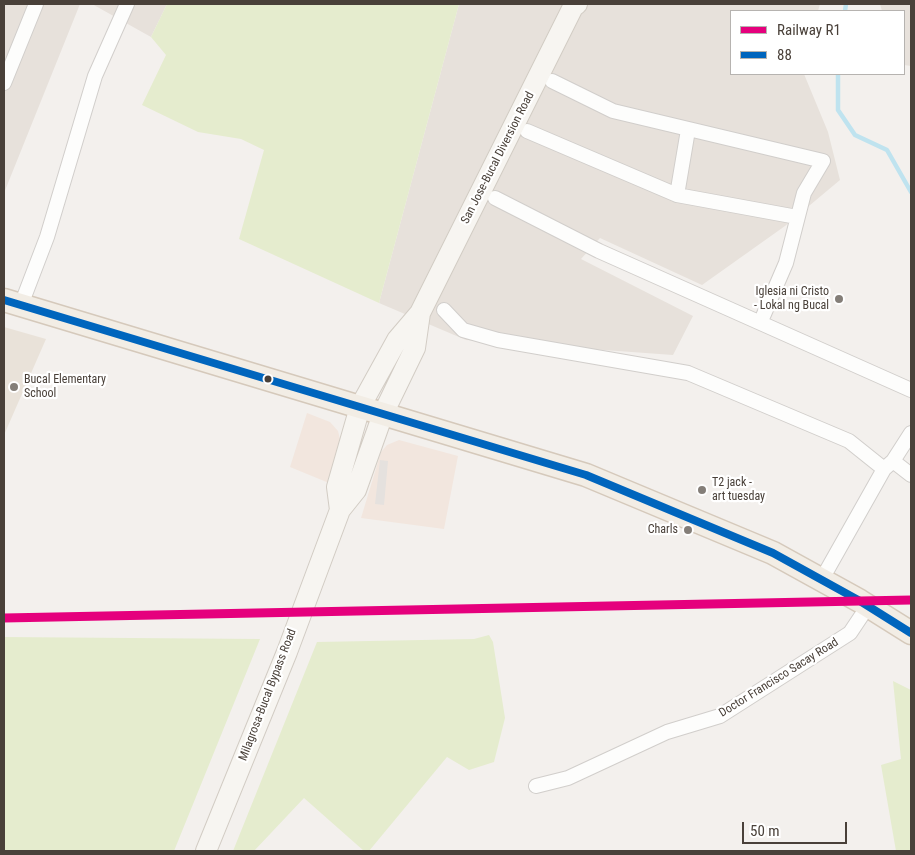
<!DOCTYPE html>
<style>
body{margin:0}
#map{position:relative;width:915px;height:855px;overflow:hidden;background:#f3f0ed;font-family:"Roboto Condensed",sans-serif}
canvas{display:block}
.frame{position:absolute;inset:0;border:5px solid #494039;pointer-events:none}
.legend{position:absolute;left:730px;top:10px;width:175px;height:65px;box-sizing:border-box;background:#fff;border:1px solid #b6b3b0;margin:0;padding:6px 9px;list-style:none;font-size:15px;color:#494039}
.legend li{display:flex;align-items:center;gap:10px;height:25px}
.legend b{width:25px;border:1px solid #b6b3b0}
.scale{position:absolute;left:742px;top:822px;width:105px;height:22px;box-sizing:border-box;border:2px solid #494039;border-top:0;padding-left:6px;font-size:15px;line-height:18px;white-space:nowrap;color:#494039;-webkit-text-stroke:4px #fff;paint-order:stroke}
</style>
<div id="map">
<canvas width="915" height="855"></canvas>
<div class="frame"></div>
<ul class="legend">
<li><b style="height:6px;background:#e5007d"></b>Railway R1</li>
<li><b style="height:6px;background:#0065bd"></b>88</li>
</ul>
<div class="scale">50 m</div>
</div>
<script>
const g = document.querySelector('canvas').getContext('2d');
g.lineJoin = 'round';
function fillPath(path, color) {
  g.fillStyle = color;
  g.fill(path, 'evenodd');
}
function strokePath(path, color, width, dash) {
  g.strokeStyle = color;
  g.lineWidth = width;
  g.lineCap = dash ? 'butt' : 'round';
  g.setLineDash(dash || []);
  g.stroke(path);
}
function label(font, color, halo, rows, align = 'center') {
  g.font = font + ' "Roboto Condensed",sans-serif';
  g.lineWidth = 4.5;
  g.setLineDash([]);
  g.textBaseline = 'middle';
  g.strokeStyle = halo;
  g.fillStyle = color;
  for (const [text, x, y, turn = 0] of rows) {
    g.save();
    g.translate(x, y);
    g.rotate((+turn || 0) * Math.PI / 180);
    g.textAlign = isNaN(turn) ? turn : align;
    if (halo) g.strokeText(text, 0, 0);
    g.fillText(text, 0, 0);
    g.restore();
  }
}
fillPath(new Path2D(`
 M4 4H80L4 193Z
 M92 4H167L151 37Z
 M459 4H820L818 11H731V74H804L828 132 840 180 785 226 702 285 600 238 581 259 693 316 673 355 466 340 379 303Z
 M880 4H911V66L904 65V11H882Z`), '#e7e1db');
fillPath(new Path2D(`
 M307 413 330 422 338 431 341 443 329 483 290 467Z
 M399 440 458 456 444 529 361 518 381 452 387 445Z`), '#f2e6de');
fillPath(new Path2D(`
 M4 327 46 339 4 435Z`), '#e9e2d9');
fillPath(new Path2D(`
 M167 4H459L379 303 239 239 264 150 241 139 198 132 142 105 166 55 151 37Z
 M489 635 493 642 505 718 494 762 469 770 447 757 369 851H364L304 798 254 851H233L317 642 474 639Z
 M4 637 260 639 174 851H4Z
 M893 681 911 690V851H896L881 765 901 759Z`), '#e5ecce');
fillPath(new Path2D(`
 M380 460 388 461 384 505 375 504Z`), '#e5e1de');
strokePath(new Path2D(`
 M845 11 846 4
 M838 74V110L855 135 887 150 911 192`), '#bfe3ef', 4.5);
const street = new Path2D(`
 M552 81 613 111 823 161 804 193 786 263 761 321
 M4 83 36 4
 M527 131 677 195 797 217
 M677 195 688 130
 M495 198 599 251 911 390
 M21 305 47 237 95 76 127 4
 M444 310 463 330 498 340 688 373 849 441 884 469
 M893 461 911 475
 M822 579 884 469 893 461 911 433
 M536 786 568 778 667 732 720 716 850 633 868 606`);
const secondary = new Path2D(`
 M340 510 337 487 360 407 397 340 420 313 573 7 577 4
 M206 851 287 652 340 510 356 490 383 414 415 348 420 313`);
const primary = new Path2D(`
 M4 300 586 475 773 553 860 601 911 633`);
strokePath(street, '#d1cecb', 16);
strokePath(secondary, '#d2ccc4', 22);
strokePath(primary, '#d5c9bb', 25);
strokePath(street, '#fdfdfc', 14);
strokePath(secondary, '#f7f5f1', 20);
strokePath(primary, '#f2ede5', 22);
strokePath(new Path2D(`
 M4 300 586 475 773 553 860 601 911 633`), '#0065bd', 8);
strokePath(new Path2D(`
 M4 618 911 600`), '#e5007d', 9);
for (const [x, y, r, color] of [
 [839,299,5,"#847e78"],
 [268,379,4.5,"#494039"],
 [14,387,5,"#847e78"],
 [702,490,5,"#847e78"],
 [688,530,5,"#847e78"]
]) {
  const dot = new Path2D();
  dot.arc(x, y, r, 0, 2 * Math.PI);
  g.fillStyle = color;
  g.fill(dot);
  strokePath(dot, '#fff', 2);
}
label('12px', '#494039', '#fff', [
 ["San Jose-Bucal Diversion Road",498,158,-63],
 ["Doctor Francisco Sacay Road",779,678,-32],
 ["Milagrosa-Bucal Bypass Road",268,695,-69]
]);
label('12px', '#494039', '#fff', [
 ["Iglesia ni Cristo",829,292],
 ["- Lokal ng Bucal",829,306],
 ["Bucal Elementary",24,380,"left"],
 ["School",24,394,"left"],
 ["T2 jack -",712,483,"left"],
 ["art tuesday",712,497,"left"],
 ["Charls",678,530]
], 'right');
</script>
